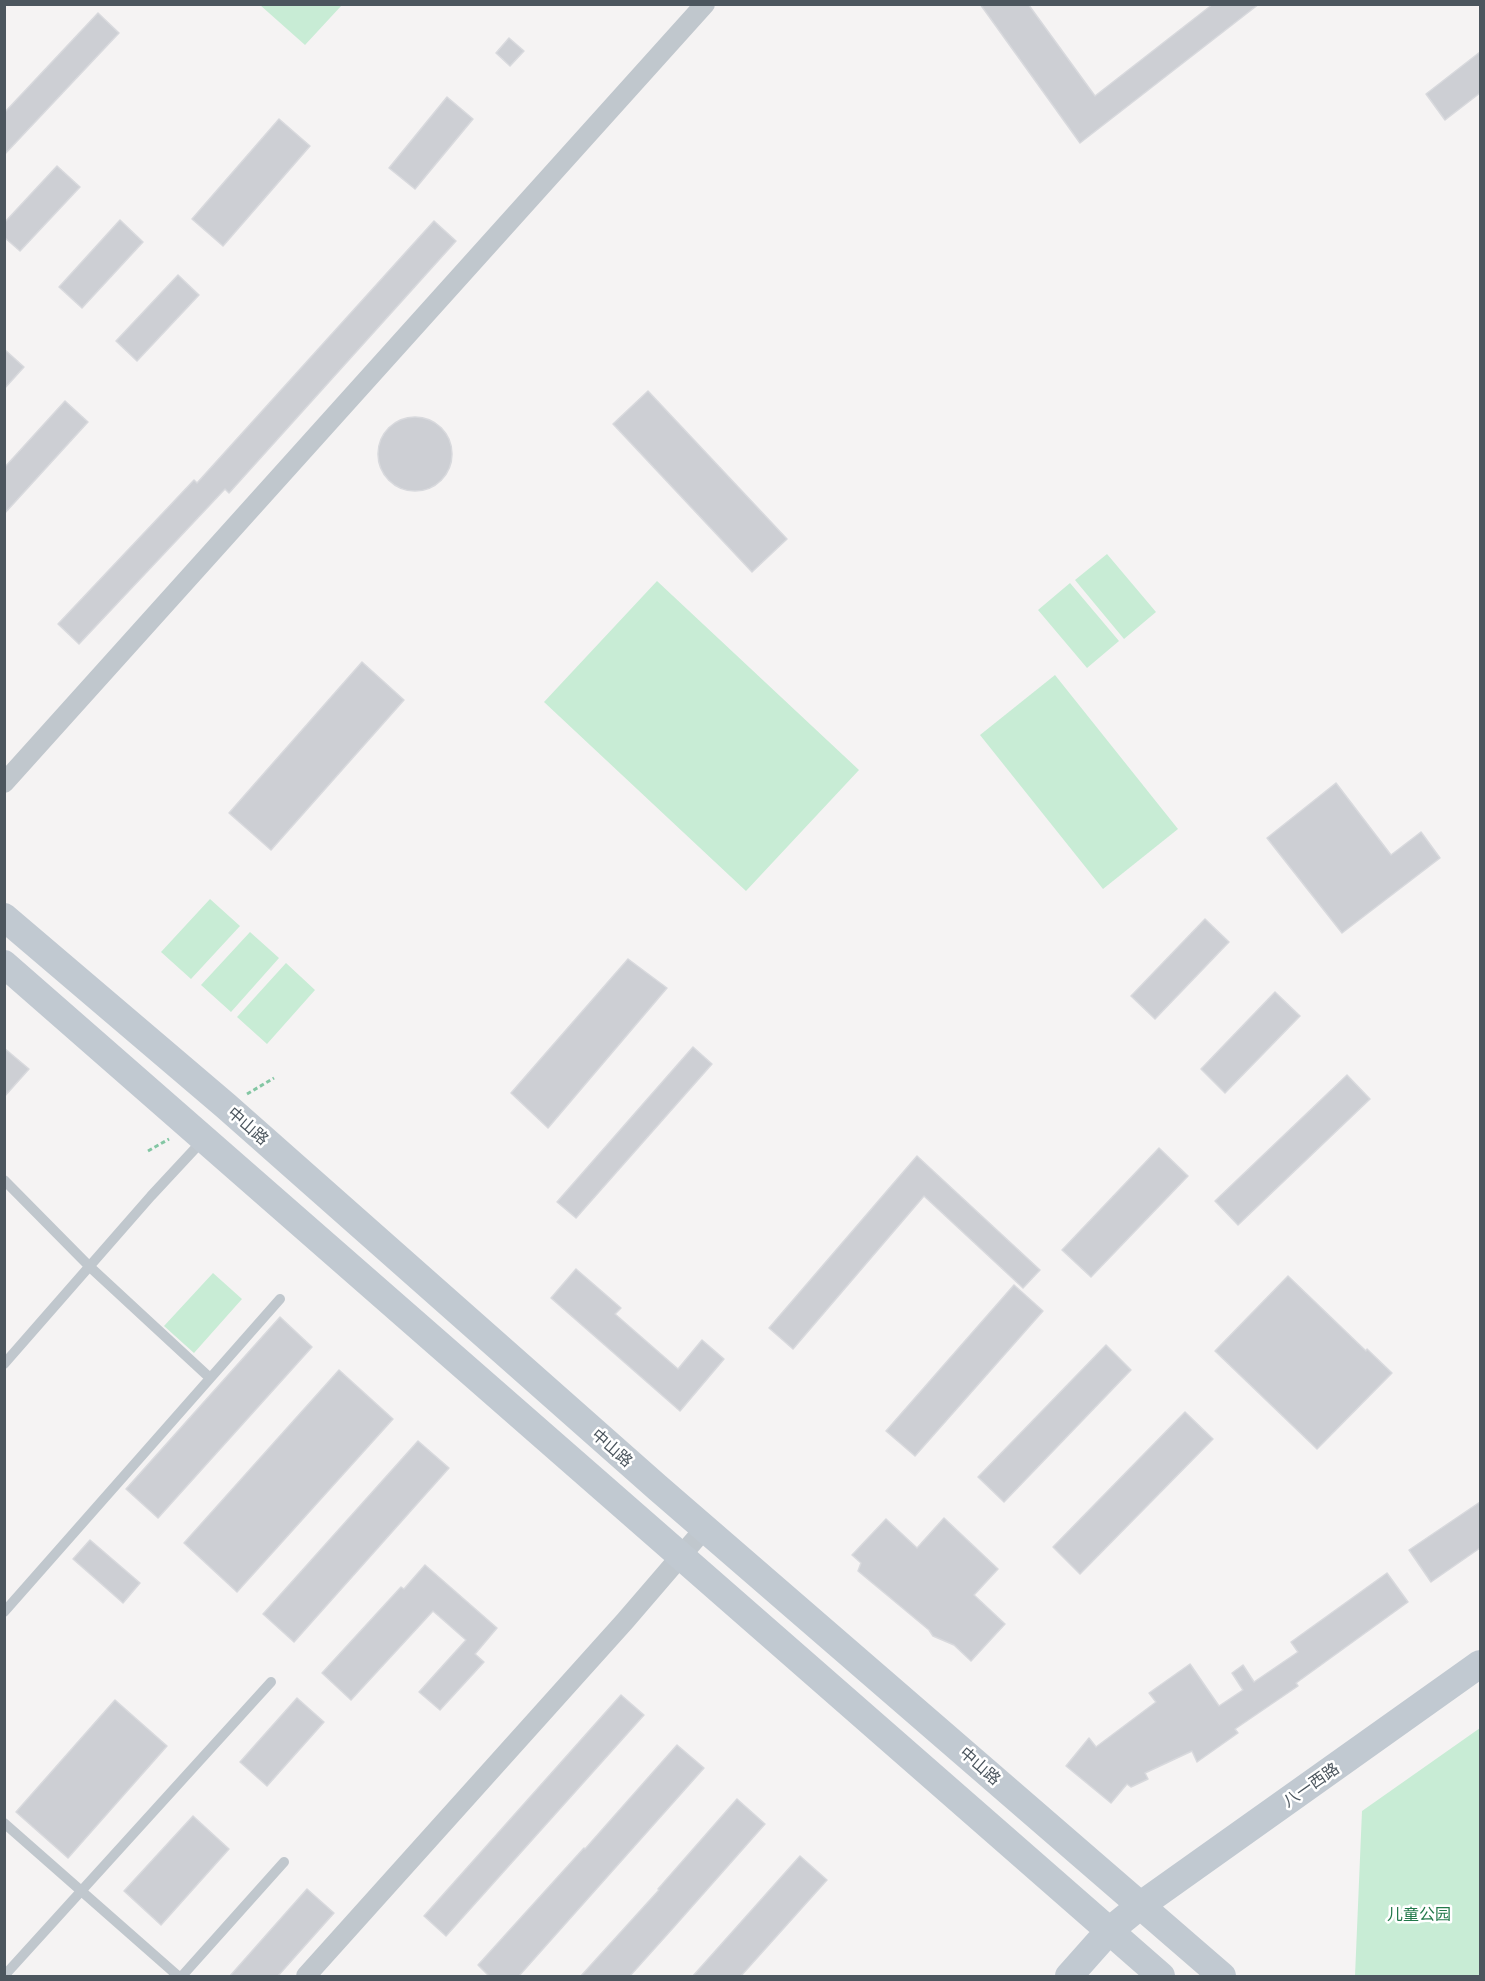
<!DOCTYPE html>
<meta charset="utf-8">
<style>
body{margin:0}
#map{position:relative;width:1485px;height:1981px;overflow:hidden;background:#f5f3f3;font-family:Ubuntu,sans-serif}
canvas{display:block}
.frame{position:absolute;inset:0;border:6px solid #4c565e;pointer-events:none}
</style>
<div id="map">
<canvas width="1485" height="1981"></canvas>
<div class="frame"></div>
</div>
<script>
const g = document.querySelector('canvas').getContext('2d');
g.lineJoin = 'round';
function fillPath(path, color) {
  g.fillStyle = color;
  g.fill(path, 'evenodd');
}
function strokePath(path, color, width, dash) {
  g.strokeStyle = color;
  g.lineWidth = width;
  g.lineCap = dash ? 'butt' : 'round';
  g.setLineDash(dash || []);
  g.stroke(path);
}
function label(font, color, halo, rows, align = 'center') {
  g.font = font + ' Ubuntu,"Noto Sans SC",sans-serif';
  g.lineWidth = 5;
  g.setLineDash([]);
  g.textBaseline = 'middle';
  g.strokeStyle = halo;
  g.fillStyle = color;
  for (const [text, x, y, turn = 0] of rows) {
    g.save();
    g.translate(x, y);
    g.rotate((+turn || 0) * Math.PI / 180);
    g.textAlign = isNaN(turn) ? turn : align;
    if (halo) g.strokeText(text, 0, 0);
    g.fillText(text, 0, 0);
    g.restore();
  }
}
fillPath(new Path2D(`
 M260 5 261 4 342 5 305 45Z
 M1107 554 1156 612 1124 639 1075 580Z
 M657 581 859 770 746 891 544 702Z
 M1070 583 1119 641 1087 668 1038 610Z
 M1055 675 1178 829 1103 889 980 735Z
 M210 899 240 926 191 979 161 952Z
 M250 932 279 958 231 1012 201 985Z
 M286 963 315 990 267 1044 237 1017Z
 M213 1273 242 1299 194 1353 164 1326Z
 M1480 1728V1976H1355L1362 1811Z`), '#c8ecd5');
const building = new Path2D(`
 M980 4H1028L1095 96 1213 4H1259L1080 143Z
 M98 13 119 33 4 155V113Z
 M509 38 524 51 510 66 496 53Z
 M1480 52V93L1445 120 1426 94Z
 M447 97 473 119 415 189 389 168Z
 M279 119 310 146 223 246 192 219Z
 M57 166 80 187 20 251 4 237V223Z
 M120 220 143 242 82 308 59 287Z
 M434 221 456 241 229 493 225 489 79 644 58 624 194 480 197 483Z
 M178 275 199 295 137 361 116 341Z
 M4 349 24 367 4 389Z
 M648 391 787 539 752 572 613 424Z
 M65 401 88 422 4 514V468Z
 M378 454a37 37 0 1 1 74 0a37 37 0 1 1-74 0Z
 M362 662 404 700 271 850 229 813Z
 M1336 783 1391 855 1421 832 1440 858 1342 933 1267 838Z
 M1205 919 1229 942 1155 1019 1131 996Z
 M628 959 667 988 548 1128 511 1093Z
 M1275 992 1300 1016 1225 1093 1201 1069Z
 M693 1047 712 1064 576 1218 557 1202Z
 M4 1048 29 1069 4 1097Z
 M1347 1075 1370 1099 1238 1225 1215 1201Z
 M1159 1148 1188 1176 1091 1277 1062 1250Z
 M917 1156 1040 1270 1023 1288 924 1196 793 1349 769 1328Z
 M576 1269 621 1308 615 1314 678 1369 702 1340 724 1359 680 1411 551 1298Z
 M1288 1276 1366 1351 1367 1349 1392 1373 1317 1449 1215 1351Z
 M1014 1285 1043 1311 915 1456 886 1431Z
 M280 1317 312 1347 158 1518 126 1489Z
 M1106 1345 1131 1370 1004 1502 978 1477Z
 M339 1370 393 1419 237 1592 184 1543Z
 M1185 1412 1213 1439 1080 1574 1053 1547Z
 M418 1441 449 1468 294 1642 263 1614Z
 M1480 1502V1548L1431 1582 1409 1550Z
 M944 1518 998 1569 974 1595 1005 1624 971 1661 954 1645 933 1636 929 1630 858 1571 861 1563 852 1555 886 1519 917 1548Z
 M90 1540 140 1583 123 1603 73 1559Z
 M425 1565 497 1628 475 1654 484 1662 440 1710 419 1692 466 1640 433 1611 351 1700 322 1673 401 1587 404 1589Z
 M1387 1573 1408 1602 1296 1683 1298 1686 1235 1729 1238 1733 1197 1762 1192 1751 1145 1773 1148 1779 1131 1787 1127 1784 1111 1803 1066 1766 1089 1738 1096 1747 1156 1702 1149 1693 1190 1664 1219 1706 1243 1690 1232 1673 1243 1665 1254 1682 1298 1652 1291 1642Z
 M621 1695 644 1715 446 1936 424 1916Z
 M297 1698 324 1722 267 1786 240 1762Z
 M115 1700 167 1746 68 1858 16 1812Z
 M677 1745 704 1768 518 1977H490L478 1965 584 1848 585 1849Z
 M737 1799 765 1824 673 1928 629 1977H580L659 1890 658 1889Z
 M193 1816 229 1849 161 1925 124 1891Z
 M800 1856 827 1880 740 1977H692Z
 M307 1889 334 1913 277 1977H229Z`);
fillPath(building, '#cdcfd4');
strokePath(building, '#d8d9dd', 1.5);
strokePath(new Path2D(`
 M247 1094 274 1078
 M148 1151 169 1139`), '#83c6a3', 3, [4.5, 3]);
strokePath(new Path2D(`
 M4 1180 90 1267 210 1378
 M4 1364 151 1196 204 1139
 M4 1612 280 1299
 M4 1823 178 1976
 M4 1976 271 1682
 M182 1976 284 1862`), '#c0c7cd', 10);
strokePath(new Path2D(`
 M4 783 705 4
 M306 1976 625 1621 705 1528`), '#c0c7cd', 20);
strokePath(new Path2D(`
 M4 917 226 1106 658 1488 1222 1976
 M4 964 1161 1976
 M1069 1976 1109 1931 1141 1905 1480 1664`), '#c1c9d1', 28);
label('16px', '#4c565e', '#fff', [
 ["中山路",248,1126,41],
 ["中山路",612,1448,41],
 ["中山路",980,1766,41],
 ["八一西路",1311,1785,-35]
]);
label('16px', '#23794b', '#fff', [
 ["儿童公园",1419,1915]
]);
</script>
